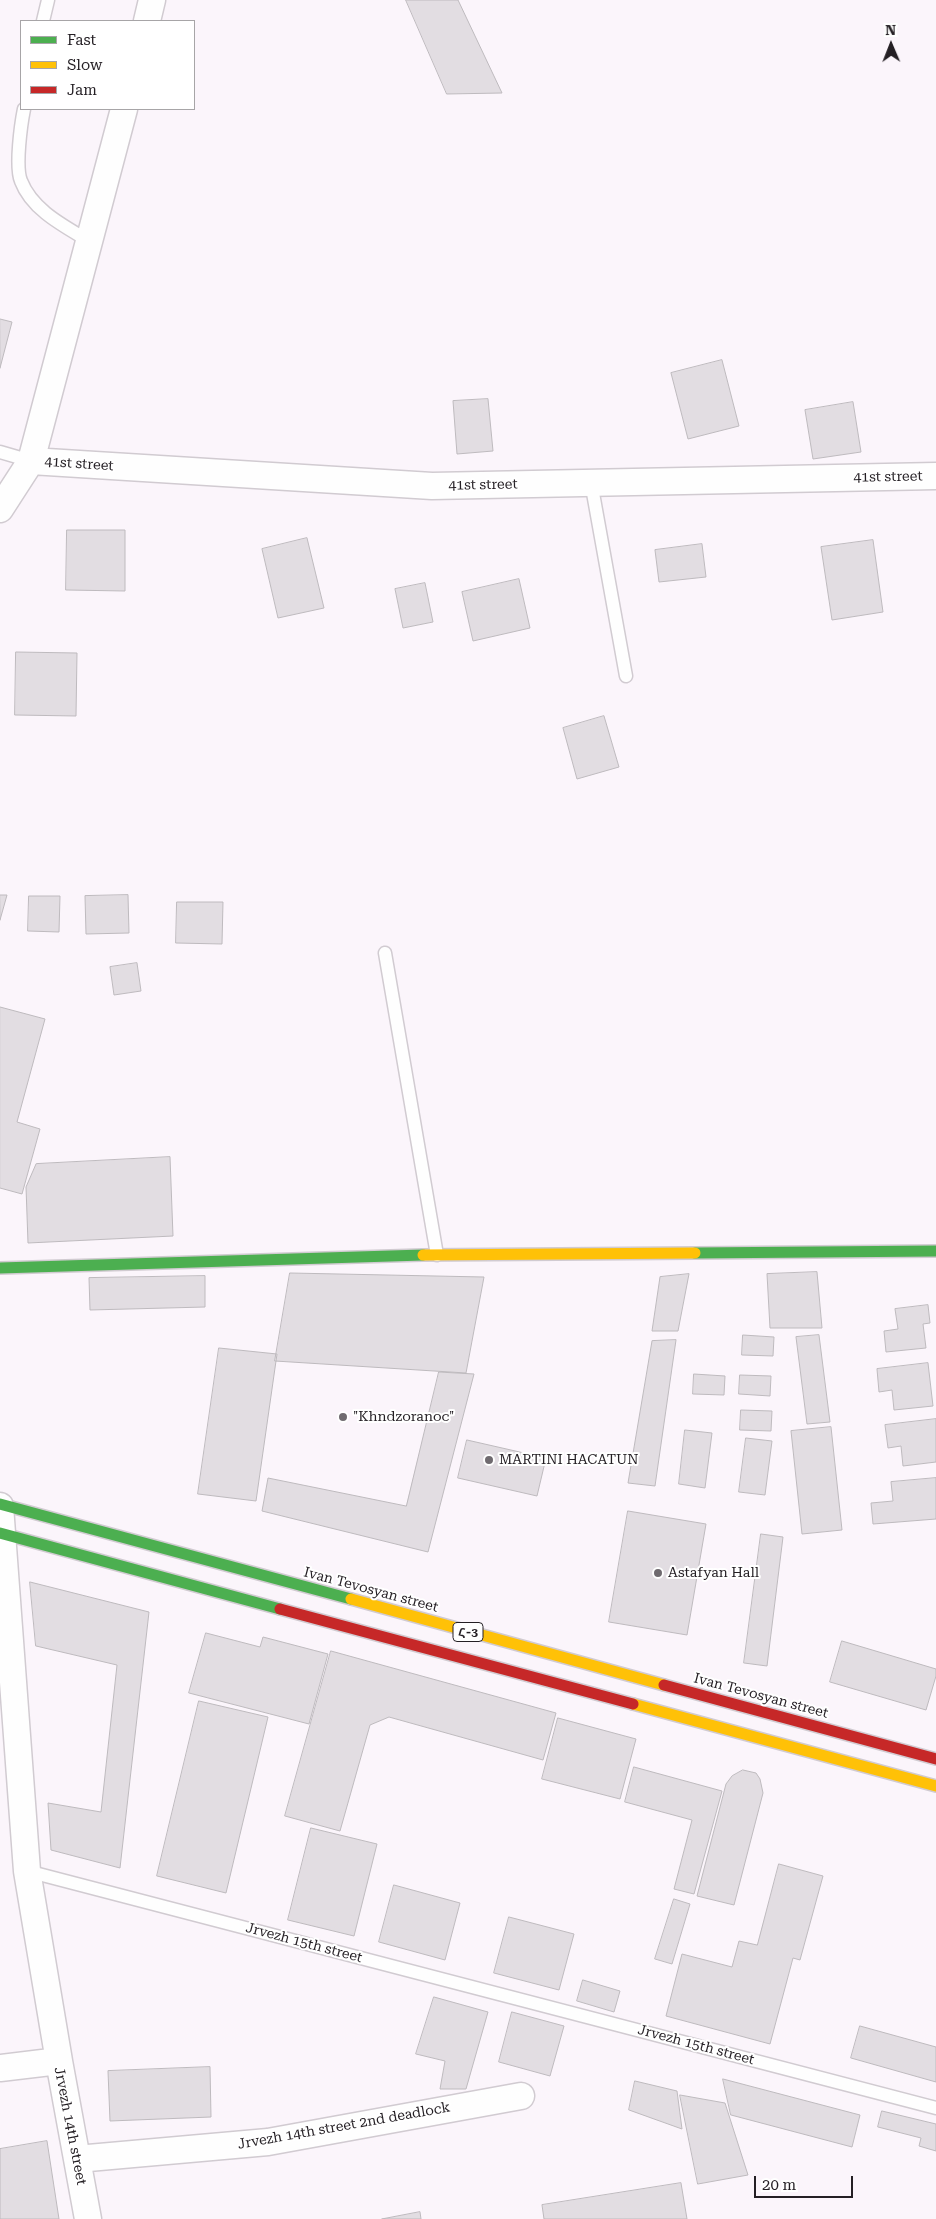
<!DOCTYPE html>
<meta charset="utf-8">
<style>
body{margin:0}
#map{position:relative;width:936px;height:2219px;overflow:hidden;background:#fbf5fb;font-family:"Roboto Serif",serif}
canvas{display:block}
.legend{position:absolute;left:20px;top:20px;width:175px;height:90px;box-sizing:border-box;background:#fff;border:1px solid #a7a5a7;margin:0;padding:6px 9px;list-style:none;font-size:15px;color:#241f24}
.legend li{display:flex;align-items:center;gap:10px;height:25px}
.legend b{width:25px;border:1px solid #a7a5a7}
.north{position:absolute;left:866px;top:20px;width:50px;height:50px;-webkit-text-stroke:4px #fff;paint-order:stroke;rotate:359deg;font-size:14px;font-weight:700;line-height:20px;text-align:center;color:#241f24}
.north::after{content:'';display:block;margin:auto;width:18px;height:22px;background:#241f24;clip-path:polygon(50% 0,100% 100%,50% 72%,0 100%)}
.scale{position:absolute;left:754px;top:2176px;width:99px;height:22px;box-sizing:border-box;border:2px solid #241f24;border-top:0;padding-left:6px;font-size:15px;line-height:18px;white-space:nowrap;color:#241f24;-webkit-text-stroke:4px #fff;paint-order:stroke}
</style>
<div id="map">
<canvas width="936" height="2219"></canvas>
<ul class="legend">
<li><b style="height:6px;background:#4caf50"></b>Fast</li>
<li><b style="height:6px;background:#ffc107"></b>Slow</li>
<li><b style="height:6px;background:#c62828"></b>Jam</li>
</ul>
<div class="north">N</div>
<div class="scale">20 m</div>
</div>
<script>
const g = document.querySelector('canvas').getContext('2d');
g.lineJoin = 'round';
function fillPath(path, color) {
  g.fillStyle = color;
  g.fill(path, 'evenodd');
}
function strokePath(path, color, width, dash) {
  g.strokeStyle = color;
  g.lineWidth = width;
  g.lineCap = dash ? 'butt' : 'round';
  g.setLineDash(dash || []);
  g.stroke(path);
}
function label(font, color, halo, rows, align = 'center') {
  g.font = font + ' "Roboto Serif","Noto Sans Armenian",serif';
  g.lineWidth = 4;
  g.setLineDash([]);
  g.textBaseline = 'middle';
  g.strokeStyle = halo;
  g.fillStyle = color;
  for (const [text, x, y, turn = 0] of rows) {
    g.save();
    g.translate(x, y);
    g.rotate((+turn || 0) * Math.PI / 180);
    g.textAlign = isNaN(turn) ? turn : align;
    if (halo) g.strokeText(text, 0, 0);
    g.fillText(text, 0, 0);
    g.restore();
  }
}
const building = new Path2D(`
 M406 0H458L502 93 447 94Z
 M0 319 12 322 0 368Z
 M722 360 739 426 688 439 671 373Z
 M488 399 493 451 457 454 453 401Z
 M853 402 861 452 813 459 805 410Z
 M67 530H125V591L66 590Z
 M307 538 324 608 278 618 262 549Z
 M873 540 883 612 832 620 821 547Z
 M702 544 706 577 659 582 655 550Z
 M519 579 530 628 473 641 462 592Z
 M425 583 433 622 403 628 395 589Z
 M16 652 77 653 76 716 15 715Z
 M604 716 619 767 577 779 563 728Z
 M0 895H7L0 920Z
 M128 895 129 933 86 934 85 896Z
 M29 896H60L59 932 28 931Z
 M177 902H223L222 944 176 943Z
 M137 963 141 991 114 995 110 967Z
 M0 1007 45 1019 17 1122 40 1129 22 1194 0 1188Z
 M170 1157 173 1236 28 1243 26 1187 36 1164Z
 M817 1272 822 1328H770L767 1274Z
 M290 1273 484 1277 466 1373 275 1361Z
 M689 1274 678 1331H652L660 1277Z
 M205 1276V1307L90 1310 89 1278Z
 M928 1305 930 1323 923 1324 926 1348 886 1352 884 1331 898 1329 895 1309Z
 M743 1335 774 1337 773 1356 742 1355Z
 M819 1335 830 1422 807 1424 796 1337Z
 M676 1340 655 1486 628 1483 652 1341Z
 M219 1348 277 1354 256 1501 198 1494Z
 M928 1363 933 1406 894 1410 892 1390 879 1392 877 1369Z
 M439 1372 474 1374 428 1552 262 1511 268 1478 406 1506Z
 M694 1374 725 1376 724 1395 693 1394Z
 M740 1375 771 1376 770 1396 739 1394Z
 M741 1410 772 1411 771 1431 740 1430Z
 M936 1419V1462L903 1466 901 1446 888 1448 885 1425Z
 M831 1427 842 1530 802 1534 791 1431Z
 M685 1430 712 1433 705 1488 679 1484Z
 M746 1438 772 1441 765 1495 739 1492Z
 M467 1440 546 1458 537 1496 458 1478Z
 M936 1478V1519L873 1524 871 1503 893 1501 891 1482Z
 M628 1511 706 1524 687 1635 609 1622Z
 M761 1534 783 1537 767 1666 744 1663Z
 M30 1582 149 1612 120 1868 51 1850 48 1803 101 1812 117 1665 36 1646Z
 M206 1633 260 1647 263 1637 328 1654 309 1724 189 1693Z
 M842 1641 936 1669V1676L926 1710 830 1682Z
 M331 1651 556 1713 543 1760 389 1717 370 1725 340 1831 285 1816Z
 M199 1701 268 1717 226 1893 157 1876Z
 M558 1718 636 1739 620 1799 542 1779Z
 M634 1767 722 1791 694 1894 674 1889 692 1820 625 1802Z
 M743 1770 756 1773 760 1779 763 1793 734 1905 697 1896 726 1784 732 1776Z
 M311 1828 377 1844 354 1936 288 1920Z
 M779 1864 823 1876 800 1960 793 1958 770 2044 666 2016 682 1954 732 1967 739 1941 757 1945Z
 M394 1885 460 1903 445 1960 379 1942Z
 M674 1899 690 1904 672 1964 655 1959Z
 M509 1917 574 1934 559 1990 494 1973Z
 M583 1980 620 1991 614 2012 577 2001Z
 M434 1997 488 2012 466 2089H440L445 2061 416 2054Z
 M512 2012 564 2026 550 2076 499 2062Z
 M860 2026 936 2047V2082L851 2058Z
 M210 2067 211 2117 110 2121 108 2071Z
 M723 2079 860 2115 852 2147 731 2115Z
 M635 2081 677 2091 682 2129 629 2110Z
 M680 2095 725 2103 748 2175 698 2184Z
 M882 2111 936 2124V2151L919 2146 921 2138 878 2127Z
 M47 2141 59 2219H0V2149Z
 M681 2183 687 2219H544L542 2205Z
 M420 2212 421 2219H382Z`);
fillPath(building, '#e2dde2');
strokePath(building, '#bebabe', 1);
const lane = new Path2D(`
 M43 21 48 0
 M24 109C21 124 15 167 21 181 32 210 64 226 89 241
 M0 452 31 461
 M591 482 626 676
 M385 953 437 1255
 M27 1871 936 2108`);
const street = new Path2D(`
 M147 21 152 0
 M31 461 432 486 936 476
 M0 509 31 461 124 109
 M0 1506 27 1871 59 2061
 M0 2068 59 2061 88 2219
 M77 2159 268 2142 521 2096`);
const fast = new Path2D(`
 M695 1253 936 1251
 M0 1268 423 1255
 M0 1504 351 1599
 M0 1533 280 1609`);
const slow = new Path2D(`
 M423 1255 695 1253
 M351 1599 664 1685
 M633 1704 936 1786`);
const jam = new Path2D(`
 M280 1609 633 1704
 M664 1685 936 1759`);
strokePath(lane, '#d1cbd1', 15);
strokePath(street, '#d1cbd1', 29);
strokePath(fast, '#d1cbd1', 14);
strokePath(slow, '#d1cbd1', 14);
strokePath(jam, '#d1cbd1', 14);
strokePath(lane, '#fefefe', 12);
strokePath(street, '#fefefe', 26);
strokePath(fast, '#4caf50', 11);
strokePath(slow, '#ffc107', 11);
strokePath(jam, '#c62828', 11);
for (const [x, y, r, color] of [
 [343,1417,5,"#6f6a6f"],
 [489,1460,5,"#6f6a6f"],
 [658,1573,5,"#6f6a6f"]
]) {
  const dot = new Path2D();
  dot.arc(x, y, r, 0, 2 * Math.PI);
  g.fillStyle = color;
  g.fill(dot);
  strokePath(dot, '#fff', 2);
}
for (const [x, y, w] of [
 [468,1632,30]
]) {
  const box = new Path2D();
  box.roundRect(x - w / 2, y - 9.5, w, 19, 4);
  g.fillStyle = '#fff';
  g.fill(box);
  strokePath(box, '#241f24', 1);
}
label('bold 12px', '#241f24', null, [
 ["Հ-3",468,1632]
]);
label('14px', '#241f24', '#fff', [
 ["41st street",79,464,4],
 ["41st street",888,477,-1],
 ["41st street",483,485,-1],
 ["Ivan Tevosyan street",371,1590,15],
 ["Ivan Tevosyan street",761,1696,15],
 ["Jrvezh 15th street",304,1943,15],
 ["Jrvezh 15th street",696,2045,15],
 ["Jrvezh 14th street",70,2126,79],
 ["Jrvezh 14th street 2nd deadlock",344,2126,-10]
]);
label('14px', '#241f24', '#fff', [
 ["\"Khndzoranoc\"",353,1417],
 ["MARTINI HACATUN",499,1460],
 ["Astafyan Hall",668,1573]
], 'left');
</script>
